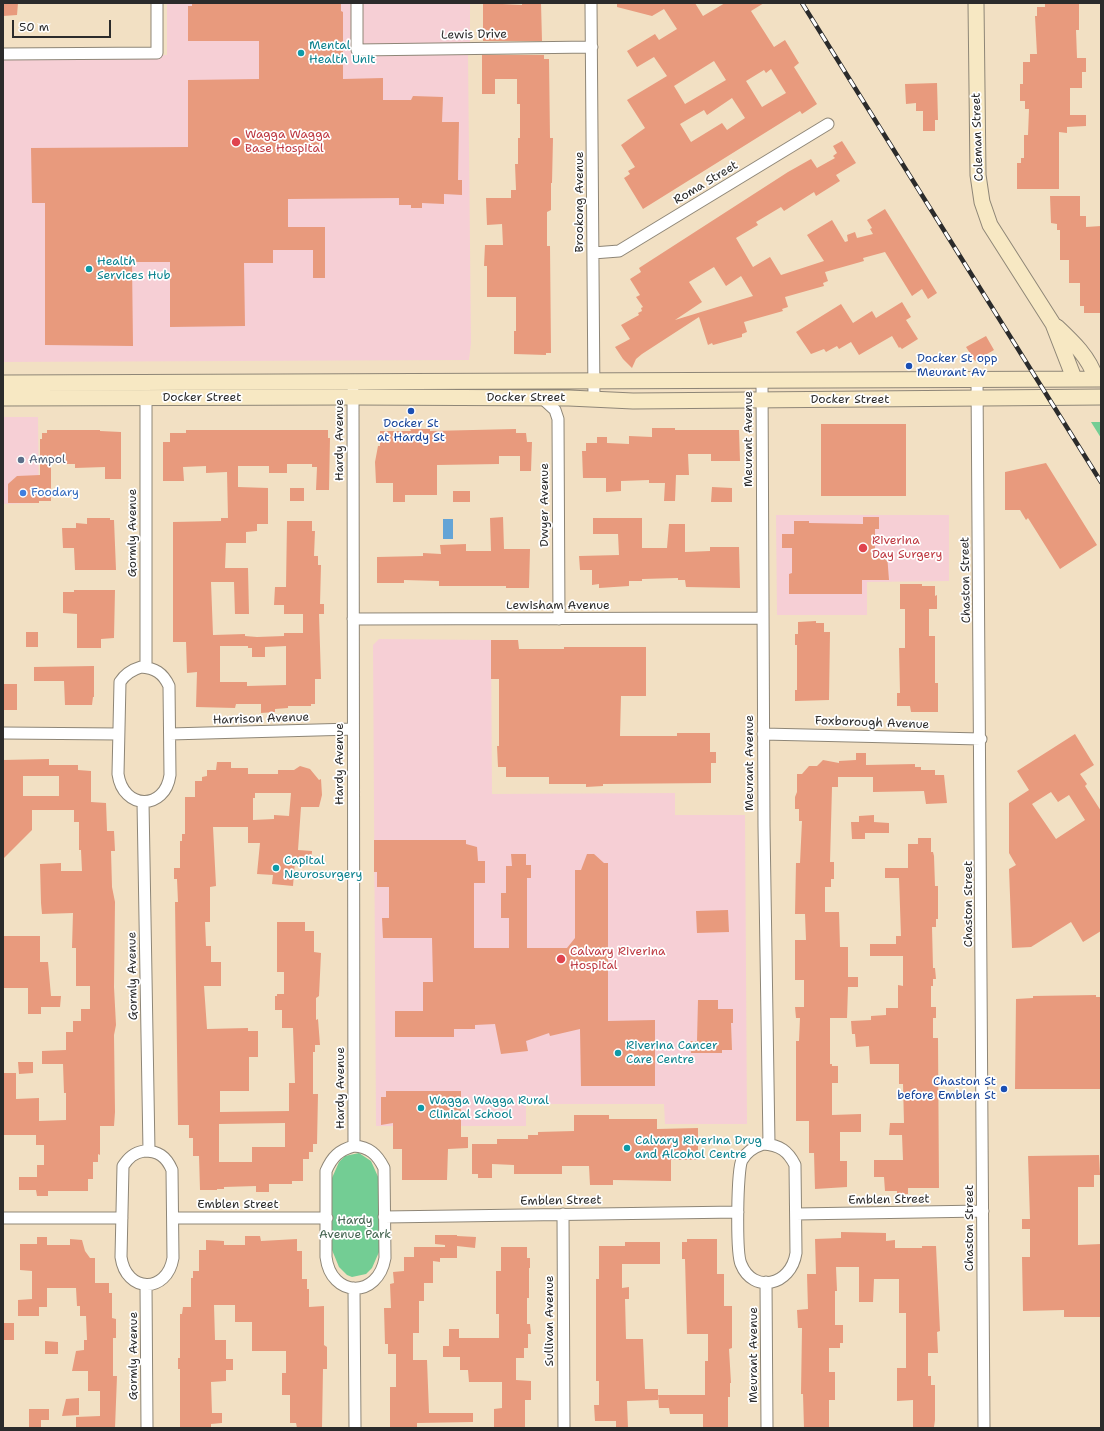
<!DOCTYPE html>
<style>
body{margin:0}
#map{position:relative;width:1104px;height:1431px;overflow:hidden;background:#f2e0c3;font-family:"Shantell Sans",sans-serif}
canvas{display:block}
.frame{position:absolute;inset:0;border:4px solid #2b2b2b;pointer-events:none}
.scale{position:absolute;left:12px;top:20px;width:99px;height:18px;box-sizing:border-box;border:2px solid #2b2b2b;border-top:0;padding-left:5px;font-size:12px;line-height:14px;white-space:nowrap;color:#2b2b2b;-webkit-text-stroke:3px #fff;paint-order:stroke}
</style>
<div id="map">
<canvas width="1104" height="1431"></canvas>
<div class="frame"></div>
<div class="scale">50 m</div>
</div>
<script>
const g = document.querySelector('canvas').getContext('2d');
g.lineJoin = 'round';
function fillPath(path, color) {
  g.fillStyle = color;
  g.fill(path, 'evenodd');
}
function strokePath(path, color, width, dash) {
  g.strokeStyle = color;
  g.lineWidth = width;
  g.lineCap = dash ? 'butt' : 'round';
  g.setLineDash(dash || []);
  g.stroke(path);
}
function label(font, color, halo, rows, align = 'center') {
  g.font = font + ' "Shantell Sans",sans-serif';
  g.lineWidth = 3.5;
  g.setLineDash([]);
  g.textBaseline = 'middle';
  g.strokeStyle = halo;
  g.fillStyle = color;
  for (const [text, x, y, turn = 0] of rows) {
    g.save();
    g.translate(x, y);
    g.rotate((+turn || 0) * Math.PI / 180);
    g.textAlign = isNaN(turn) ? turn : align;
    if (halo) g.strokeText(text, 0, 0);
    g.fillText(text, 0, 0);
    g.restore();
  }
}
fillPath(new Path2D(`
 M167 3H470V42L468 54 471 343 469 360 3 362V56L167 55Z
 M3 417H38L39 503 3 504Z
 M776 515H949V581L867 582V615H777Z
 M379 639 491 640 492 794 675 793V815H745L747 1124H665L664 1104H526V1126H376L373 645Z`), '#f6cfd5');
fillPath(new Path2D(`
 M1091 422H1101V438Z
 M359 1153 371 1161 379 1179V1252L372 1268 366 1274 352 1277 347 1275 339 1267 332 1250V1178L339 1162 345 1156Z`), '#73cd94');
fillPath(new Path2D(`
 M443 519H453V539H443Z`), '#64a4d6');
fillPath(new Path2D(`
 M3 3H18L17 15 3 16Z
 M192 3H341V11L343 12V79L383 78V100H411L413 96 443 97 442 122H459L458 180H462V195L444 194V204L422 203V208H411V205H399V198L288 199V227H325V278H313V250H273V263H244L245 326 170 327V262H132L133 346 45 345V203H32L31 148 188 147V80L259 79V41H188V6H192Z
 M483 3 522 5V3H541L542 41H483Z
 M617 3H695L703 16 725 3H764L751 11 774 47 785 40 799 63 794 67 817 104 802 114 800 111 643 209 624 178 630 174 628 171 635 167 621 145 645 128 627 100 667 76 654 57 637 67 627 51 655 34 659 40 677 29 664 9 652 16 617 7ZM714 61 726 80 685 104 674 86ZM771 69 786 93 762 107 746 81 764 70 766 73ZM732 98 745 118 727 130 722 123 691 142 680 124 704 110 707 115Z
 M1045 4H1079V30H1076L1077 58H1086V72H1082V88H1070V115H1086V126L1067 127V133L1059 132V189H1017V163H1021V158H1024V135H1028L1029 109H1025V101H1020V84H1023V62H1030V54H1037L1035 16H1037V7H1045Z
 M482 55H544V59H549L550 138H553L552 183H551V210L547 212V246H550L551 353H546V355L514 354V331H516V297H487V266H484L485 245H503L502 224 487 225 486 198H511V190H516L515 164H518V138H520V104H517V79H495V94H482Z
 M937 83 938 120H935V131H923V111H916V103L906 104 905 84Z
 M842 141 856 163 836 175 840 181 816 196 814 192 784 211 781 207 756 222 758 225 736 238 753 267 770 257 781 275 824 261 807 235 832 220 845 242 848 241 847 235 855 232 857 238 873 234 870 229 872 228 867 220 885 209 937 293 928 299 922 289 912 296 885 252 863 258 864 261 825 272 828 281 823 283 824 286 785 297 788 307 782 309 783 311 744 322 747 332 742 334V337L713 345 712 343 708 345 699 317 642 354 636 359 632 368 623 359 615 347 630 339 621 325 639 315 638 313 642 311 641 308 643 307 636 297 640 295 630 279 641 272 639 268 788 172 811 159 817 168 835 158 833 156 837 153 833 146ZM714 267 726 286 741 276 753 296 675 320 702 302 689 282Z
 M1050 196H1080V216H1086V227L1101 226V313H1084V306H1080V283H1069V260H1060V230H1057V224L1051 223Z
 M902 302 911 317 906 320 918 339 902 349 900 347 899 348 892 336 859 355 851 342 839 349 837 346 826 352 824 349 811 354 796 332 841 304 853 323 872 311 876 318Z
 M986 336 994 350 975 361 966 347Z
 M821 424H906V496H821Z
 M652 428H675V430H739L740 461H711V454H688L689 475H676L675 501H664L665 483H649V480L621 481V491L606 492V478H583L582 451H586V443H597V437H607V443L629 444V436L652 437Z
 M410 429H430V431L516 429V433H526L527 442H532L531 471H520V456H499V464L437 465V495H405V502H393V483H376L375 462 378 446H380V431H411Z
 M47 430H100V431L121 432V479H105V467L75 468V464H51V501H39V503H8V484L17 476 40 475V439H42V433H47Z
 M186 430H328V438H330L329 490H316L317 467H312V464H287V473H269V466H238V487L268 488V524H257V531L246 532V543H226L225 568H248L249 614H235L234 582H211L213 635 245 634V636L257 637 284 636V633H303V614H284V605H274L275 587H286L287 521H312V531H315L314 556H318V565H321L320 604H324V614H319L321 679H315V704H311V706H288V708L275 709V712L261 713V704H236L235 708 196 707 197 672 187 673 186 642H173V522L221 521V518H228L227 472 206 473V466L183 467 184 481H163V442H170V433H186ZM220 646H248V648H252V657H265V647L286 646V685L247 686V682H220Z
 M1046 463 1097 545 1060 569 1028 518 1026 520 1020 510H1005V472Z
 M712 487 732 488V502H711Z
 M290 488H304V501H290Z
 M453 491H470V502H453Z
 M503 517 504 549H530L529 588H506V586H439V581L404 580V583H377V557L423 556V553L441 554 440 545 466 544V551H491L490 518Z
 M863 517H879V529H875V554H887L889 580H862V594H789V574L792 573V548H782V534H794V521H809V523L863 524Z
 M87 518H110V520H114L116 570H75L74 548H63L62 528H76V523L87 524Z
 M593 518H642V548H667L669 524H685V552L710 551V547H739L740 588 686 587 685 580H678V578L642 579V581H629V586L599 588V584L592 585V570H580L579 556 619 555 618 534H593Z
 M900 584H922V586H935V596L937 595V609H929V636H935V683H938V712H911L910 706H897V693H900L899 648H905V609H900Z
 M74 590H115L114 638 101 639V648H77V614L63 613V592H74Z
 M816 621V623H824V632H830L829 700 795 701V690H797V645H795V634H798V622Z
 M26 632H38V647H26Z
 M491 640H518L519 649H564V647H646V696H621L620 736H677V733H710V752H716V763H711V783L603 784V786L586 787V784H549V777H506V767H498L497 746H499V679H491Z
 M94 666V697H93L92 705H65L64 681H34V667Z
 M3 684H17V710H3Z
 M1075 734 1094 765 1080 774 1087 784 1085 786 1101 811V931L1083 942 1071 922 1031 947 1012 948 1009 869 1016 865 1009 853V803L1029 790 1017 771ZM1051 792 1058 802 1069 795 1085 820 1056 839 1032 804Z
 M856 753H866V765L915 764V767H921V770H935V775H944L947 803 926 804 924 791 873 792V777H838V787H832L830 862H834V879H831V887H825V912H839L840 947H848V977H858V987H848L847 1018H830V1064H832V1066H838V1083H832V1115L861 1114V1132H840V1161H847V1187L815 1189 814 1153H809V1121H796V1041H799L800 1018H796L795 1007H804V980H795V940H806L805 914H795L796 863H800L802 821H799V809H795V797L797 792V774H802L809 766H817L823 760 839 763V761L856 760Z
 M49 759V765H78V770L91 771V802L106 803 107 831H114L115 851H111L112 887 115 902 114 987 116 1025 114 1035 115 1112 114 1126H100V1155L98 1154V1162H93V1179H88V1191H48V1196H37L36 1190H19V1177H37V1165H44V1145H36V1135H3V1073H16V1099L39 1098V1121L66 1120V1093H64L63 1064H42V1051L66 1050V1032H73V1021H81V1009H90V986H76V948H72L73 913 42 914 41 903 40 864 61 863V871H82L81 850H79V822H74V810H32V830L3 859V760ZM23 776H59V796H23Z
 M217 762H231V768H248V774H278V770H294L300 766 310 769 319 780 321 779 322 795 319 807H301L298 850 312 851 311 863 295 861 293 886 272 884 273 875 257 874 260 843H248V827H213L216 886 210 887V922H205L206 946H211V962H221V986H204L207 1029 248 1028V1031H258V1057H249V1091H220V1112L289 1111V1083H295L293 1028H282V1010H275V996H277V994H284V972H277V922H305V931H314V952L321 953 319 996 316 998V1020L318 1019 320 1045H315V1052H313V1094H318L317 1144H313V1152H309V1159H303V1181H292V1184H269V1192H256V1186L224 1187V1189H217V1190H200L199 1156H193V1138H189V1125H178L175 902H178L177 879H174V868H180V841H182V834H185V797H195V781H202V777L207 776V770H216ZM255 793H291L289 816 274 815V819L253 820V798H255ZM285 1123V1147H252V1162H219V1124Z
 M874 815V822L889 823V833H865V839H852L851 822H859V816Z
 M918 838H931V852H933L934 856 935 886H938V919H936V927H932L933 968H935L936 979H933V986H931V1007H936V1018H933V1038H938L939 1188H908V1194H897V1191H885L884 1177H874V1160H903L902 1135H889L890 1123H904L903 1084H899V1064H870L869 1046 856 1047 855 1034H852L851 1021 871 1020V1016L886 1015V1008H898V985L903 986V956H870V944H896V936H901L899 878H885V868H908V844H918Z
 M374 840H466V844L477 847 478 861H485V883H474V948H509V918H501V893H506V866H512L511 854H526V865H531V878H527V948H567L575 938V870H581L587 854H594L604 863H608V1021L655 1020V1086H581L580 1029 550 1036 549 1033 526 1041 528 1051 501 1054 495 1024 475 1025V1029H454V1037H395V1011H423V982H433L432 938H383L382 918H389V887H377V872H374Z
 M728 910 729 932 697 933 696 911Z
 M3 936H40V962H48L51 996H61L60 1007H41V1014H28V988H3Z
 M1096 995V997H1101V1089H1015L1016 999 1033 998V996Z
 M698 1000H718V1009H733V1023H731L732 1050H722V1053H691L690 1041H697Z
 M18 1062H33V1073L19 1074Z
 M386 1091H461V1137H468V1148L448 1149 447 1180H402V1149H393V1123L381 1125V1097H386Z
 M574 1115H609V1119H657V1129L698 1128V1160H671V1181L613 1180V1185H590L589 1166H562V1174H514V1165L492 1164V1178H478V1174H472V1144H497V1139H528V1135H538V1132L574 1131Z
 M1099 1155 1100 1175H1094V1187H1078V1245L1101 1244V1317H1064V1310L1023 1311 1022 1257H1030V1229H1022V1219H1030L1028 1156Z
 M841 1232 886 1233V1241L895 1240V1248H922V1246H936L940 1331 937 1332 938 1353H928V1376H931V1385H935V1420L934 1427 932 1428H913V1400L897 1401V1368H906V1313H899V1279H874L873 1302H859V1267H836L837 1291H835V1325H843V1343H840V1348H829V1372H835V1400H829V1428H804L803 1394H801L802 1328H798L797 1310 808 1309 807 1274H816L815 1239 841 1238Z
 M435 1235H457V1236L476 1237 475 1248 457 1246V1258H440V1262L433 1261V1283H424V1301H419V1333H413V1360H427L429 1413H473V1422L417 1423V1428H390V1387H396V1354H388V1344H385L384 1308H391L390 1284 394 1283 393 1272 404 1271V1257H414V1247H445V1245L435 1244Z
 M245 1236H260L261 1241 297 1239V1251H302V1279H307V1289H309V1307L324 1306V1345L327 1347V1369H323L322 1428H297L296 1423H290V1395H282V1373H286V1351H252V1322H235V1305H214L215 1340H226V1359H233V1370H226V1381L211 1382 212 1413H222V1423L211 1424V1428H180V1369H178V1358H180V1314H182L183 1307H191V1278H193V1271H199V1250H206V1240L224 1241V1245H245Z
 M37 1237H47V1245H70V1239L82 1240 85 1251 90 1258H95V1283H109V1293H112V1318L116 1319V1338H113V1376H117L115 1428H76V1417L100 1416V1391H88V1371H72L76 1351 84 1350V1340H87L86 1316H80V1306H77L76 1288H47V1307H39V1316H18V1300L32 1299V1271L20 1270V1244H37Z
 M687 1239H717V1274H724V1306H732V1348L729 1349 731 1383H730V1397H728V1428H703V1414H670L669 1408H659L658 1395H705V1361H708V1334H687L685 1259H682V1242H687Z
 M625 1242H660V1264H622V1288L629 1287V1299H625L626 1339H643L645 1389H658V1400L627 1401 628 1428H616V1421H595L594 1405H599V1381H596V1279H599V1246H625Z
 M501 1247H527V1258H530V1268H529V1298H527V1324H530L531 1334H528V1348H524V1358H516V1380L531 1381V1400H525V1428H494V1409L502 1408V1382H469L468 1370H460V1357H443V1346H449V1329H459V1338H499V1314H496V1271H501Z
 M3 1323H14V1340H3Z
 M45 1341 58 1342V1354H45Z
 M79 1398V1415L62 1416 66 1399Z
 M29 1409H49V1420H41V1428H29Z`), '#e89a7d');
const street = new Path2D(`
 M357 3V50L592 47
 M591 3 594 400
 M3 54 157 53V3
 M593 253 619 251 828 124
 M977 380 984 1428
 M762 381 764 826 769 1144
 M353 391 354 1146
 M542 398 555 410 558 419 559 619
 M353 619 762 618
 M141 667C155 668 163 673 169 686L170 775C165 811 123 810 118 774L120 682C125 674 131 670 141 667Z
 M146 667V398
 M3 733 118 734
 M170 734 353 729
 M763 734 981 739
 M143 802 149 1151
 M763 1144C780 1145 788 1151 795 1165L796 1253C791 1286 753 1294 741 1264 736 1253 737 1169 742 1160 747 1151 754 1147 763 1144Z
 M354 1146C369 1147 377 1154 384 1168L385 1258C378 1299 331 1298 326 1257V1171C332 1157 339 1150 354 1146Z
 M144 1151C158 1151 166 1156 172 1170L173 1258C167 1294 126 1293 121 1257L123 1166C129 1157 134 1153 144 1151Z
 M563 1214 564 1428
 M796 1214 983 1211
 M384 1217 738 1212
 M3 1218H122
 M173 1218H327
 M766 1282 767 1428
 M146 1285 147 1428
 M354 1288 355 1428`);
const secondary = new Path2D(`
 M976 3 978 175 982 202 990 225 1053 324 1074 378
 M1057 327C1073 342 1089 357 1096 379
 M3 383 1101 379
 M3 398 353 397 569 398 633 401 1101 397`);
strokePath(street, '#8e8677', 13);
strokePath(secondary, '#8e8677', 17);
strokePath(street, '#fff', 11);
strokePath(secondary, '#f7e8c3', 15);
const rail = new Path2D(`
 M802 3 1101 482`);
strokePath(rail, '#2b2b2b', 4.5);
strokePath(rail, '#fff', 3, [9]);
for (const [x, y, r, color] of [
 [301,53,4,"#0f9aa8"],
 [236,142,5,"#e0444e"],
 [89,269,4,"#0f9aa8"],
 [909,366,4,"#1a4fb4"],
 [411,411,4,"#1a4fb4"],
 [21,460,4,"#5c6f8a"],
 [23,493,4,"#3f7fe0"],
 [863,548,5,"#e0444e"],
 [276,868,4,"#0f9aa8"],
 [561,959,5,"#e0444e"],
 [618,1053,4,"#0f9aa8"],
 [1004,1089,4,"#1a4fb4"],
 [421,1108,4,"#0f9aa8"],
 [627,1148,4,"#0f9aa8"]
]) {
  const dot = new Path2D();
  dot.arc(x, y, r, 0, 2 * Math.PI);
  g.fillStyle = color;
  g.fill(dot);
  strokePath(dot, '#fff', 1.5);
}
label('12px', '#2b2b2b', '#fff', [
 ["Lewis Drive",474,35,-1],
 ["Coleman Street",978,137,-92],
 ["Roma Street",706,183,-31],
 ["Brookong Avenue",580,202,-90],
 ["Docker Street",202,398],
 ["Docker Street",526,398],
 ["Docker Street",850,400],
 ["Meurant Avenue",749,439,-90],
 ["Hardy Avenue",340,440,-90],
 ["Dwyer Avenue",545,505,-90],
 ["Gormly Avenue",133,533,-90],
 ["Chaston Street",966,580,-91],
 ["Lewisham Avenue",558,606],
 ["Harrison Avenue",261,719,-2],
 ["Foxborough Avenue",872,723,2],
 ["Meurant Avenue",750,763,-90],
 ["Hardy Avenue",340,764,-90],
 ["Chaston Street",969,904,-90],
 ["Gormly Avenue",133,976,-91],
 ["Hardy Avenue",341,1088,-90],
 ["Emblen Street",889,1200,-1],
 ["Emblen Street",561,1201,-1],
 ["Emblen Street",238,1205],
 ["Chaston Street",970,1228,-90],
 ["Sullivan Avenue",550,1321,-90],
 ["Meurant Avenue",754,1355,-90],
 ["Gormly Avenue",134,1356,-90]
]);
label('12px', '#0d838f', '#fff', [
 ["Mental",309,46],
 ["Health Unit",309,60],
 ["Health",97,262],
 ["Services Hub",97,276],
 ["Capital",284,861],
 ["Neurosurgery",284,875],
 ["Riverina Cancer",626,1046],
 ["Care Centre",626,1060],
 ["Wagga Wagga Rural",429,1101],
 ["Clinical School",429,1115],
 ["Calvary Riverina Drug",635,1141],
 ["and Alcohol Centre",635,1155]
], 'left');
label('12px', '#be3a42', '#fff', [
 ["Wagga Wagga",245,135],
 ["Base Hospital",245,149],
 ["Riverina",872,541],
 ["Day Surgery",872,555],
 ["Calvary Riverina",570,952],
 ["Hospital",570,966]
], 'left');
label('12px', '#164399', '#fff', [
 ["Docker St opp",917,359],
 ["Meurant Av",917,373],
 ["Docker St",411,424,"center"],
 ["at Hardy St",411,438,"center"],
 ["Chaston St",996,1082,"right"],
 ["before Emblen St",996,1096,"right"]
], 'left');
label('12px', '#4e5e75', '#fff', [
 ["Ampol",29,460]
], 'left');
label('12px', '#366cbe', '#fff', [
 ["Foodary",31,493]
], 'left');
label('12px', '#446450', '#fff', [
 ["Hardy",355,1221],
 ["Avenue Park",355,1235]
]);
</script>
